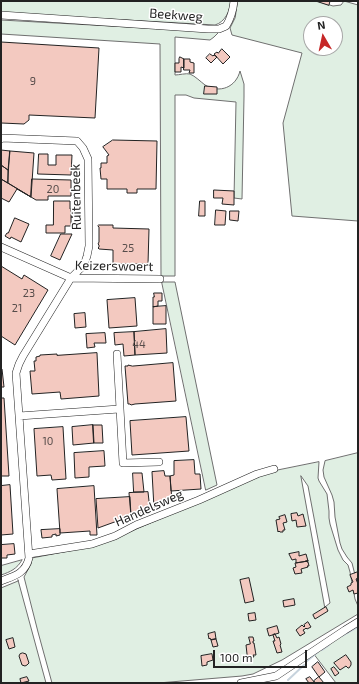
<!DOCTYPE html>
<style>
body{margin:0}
#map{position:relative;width:359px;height:684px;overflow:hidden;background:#fff;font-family:"Exo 2",sans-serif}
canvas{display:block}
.frame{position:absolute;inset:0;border:2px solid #222;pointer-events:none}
.north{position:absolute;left:303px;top:16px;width:40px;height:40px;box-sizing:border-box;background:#fff;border:1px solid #a7a7a7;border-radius:50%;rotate:351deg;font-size:11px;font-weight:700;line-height:16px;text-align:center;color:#222}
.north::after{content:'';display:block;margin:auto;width:14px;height:18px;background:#c62828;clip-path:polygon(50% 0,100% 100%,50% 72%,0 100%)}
.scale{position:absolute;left:213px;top:650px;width:94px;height:18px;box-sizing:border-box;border:2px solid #222;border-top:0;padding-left:5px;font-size:12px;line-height:14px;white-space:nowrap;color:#222;-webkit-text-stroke:3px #fff;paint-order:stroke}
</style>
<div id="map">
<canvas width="359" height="684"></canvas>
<div class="frame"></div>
<div class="north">N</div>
<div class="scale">100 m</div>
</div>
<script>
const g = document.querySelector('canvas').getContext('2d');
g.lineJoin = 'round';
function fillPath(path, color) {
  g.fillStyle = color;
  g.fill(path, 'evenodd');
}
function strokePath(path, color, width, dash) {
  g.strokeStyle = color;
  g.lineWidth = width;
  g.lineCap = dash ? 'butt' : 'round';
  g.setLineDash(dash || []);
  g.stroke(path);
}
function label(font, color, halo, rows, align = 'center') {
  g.font = font + ' "Exo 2",sans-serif';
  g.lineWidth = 3;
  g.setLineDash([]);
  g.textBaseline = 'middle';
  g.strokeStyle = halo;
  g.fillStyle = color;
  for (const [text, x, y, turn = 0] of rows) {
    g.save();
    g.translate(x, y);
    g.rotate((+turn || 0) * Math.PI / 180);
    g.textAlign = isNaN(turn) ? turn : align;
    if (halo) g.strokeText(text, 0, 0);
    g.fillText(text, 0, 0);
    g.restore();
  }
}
const green = new Path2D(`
 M1 1H231C230 11 225 22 215 25L1 13Z
 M238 1H317L333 6 341 5 344 1 358 5V221L292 216 283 123 302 53 232 35 230 28 235 18ZM311 24H335V48H311Z
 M1 20 219 32 214 37 210 40 175 37V75C179 75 186 73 190 74 195 76 201 82 205 85 220 94 236 87 240 71L244 84V97L242 199 234 198 236 102 194 98 186 95H175V276H161L160 44 1 34Z
 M162 282H175L217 485 206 490Z
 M358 453V587L352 563 347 557 342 549 340 543 335 517 334 502 332 495 324 477 323 470 325 461Z
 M319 462 318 478 319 481 327 494 329 511V518L330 524 338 550 343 560 348 565 350 572 355 599 358 606V614L282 660 253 674 242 676 158 683H52L38 632 24 577 31 564 32 558 89 547 116 538 134 530 253 479 273 471ZM301 476 308 486 330 603 325 607Z
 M22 560C17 569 10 572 1 575V566Z
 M18 580 46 683H1V588L18 581Z
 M358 625V683H336L313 653Z`);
fillPath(green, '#e0efe3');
strokePath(green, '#6f6f6f', 1);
strokePath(new Path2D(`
 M342 636 358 627
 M322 650 329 645
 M307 661 318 652
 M288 680 304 665`), '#c7d3dd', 2);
const building = new Path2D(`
 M316 1H330L329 5Z
 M1 42 99 48 95 118 29 115V120L24 124 1 123Z
 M222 49 230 57 223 64 214 54 217 52 218 53Z
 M210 54 213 56 214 55 217 57 211 63 206 58Z
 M180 57 184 59V68L181 67V72H175V63H179V59Z
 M184 59H190V62L194 63V73H189L190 70H184Z
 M205 86 217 87V94H204Z
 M113 140 157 141 156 189H137V193H127V189H107V179H101L100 168H101V163H107V156L109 155 103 147Z
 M1 150 10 151 8 170 1 165Z
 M10 151 34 153 31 197 8 183Z
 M39 154H48V165H56V155H72L71 175 38 174Z
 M1 165 8 170V183L1 179Z
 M1 179 31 197 17 189 9 202 1 198Z
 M32 179 71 180V196H48V200H36L31 197Z
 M214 190 234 191V205L222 204 223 198H214Z
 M54 201H70V209H73H71V217H73H71V226H65V233H46V225H53Z
 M200 201H205V216H199Z
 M216 210 226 211 225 225H215Z
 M230 211H239L238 221 230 220Z
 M15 218 29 224 21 242 11 237 10 239 5 236 7 233H8Z
 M99 225H113V228L149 229 148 264H113V250L99 249 98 248 99 247V245L98 244 99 242V227L98 226Z
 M61 234H72L60 260 51 256Z
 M1 266 22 279 24 275 48 290 15 345 1 336Z
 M154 293H162V301H158V306L153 307V297H154Z
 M135 298 137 326 109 328 107 300Z
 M166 306V324H153V307Z
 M85 313 86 327 75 328 74 314Z
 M166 329 167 353 135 355 134 332Z
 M134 332 135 355 124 356 123 344 115 345 114 333Z
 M105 333 106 343H94L95 347 87 348 86 334Z
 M97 353 99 396 61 399 60 392 32 394 30 371H35L34 361H36V357L40 356V355L57 354V355Z
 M173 363 176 401 135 404 131 405 130 404H128L125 366H128V365L132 366Z
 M1 369H2L4 387H1Z
 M1 398H4L9 476H1Z
 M186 417 189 451 132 455 130 421Z
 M93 425H102L103 443H94Z
 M93 425 94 443 73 445 72 427Z
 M63 427 66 479 52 480 51 475 37 476 34 429Z
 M104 451 105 466 89 467V477L75 478 74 453Z
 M194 460 195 474H200L201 489 171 491 170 476 174 475V461Z
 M164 471 165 476H170L172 501 154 508 152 472Z
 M133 473H142L144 492H134Z
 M10 485 13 534 1 535V486Z
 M94 486 97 535H90V531L60 533 57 489Z
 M148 492 150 510 131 516 129 493Z
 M130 497 131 516 98 528 96 499Z
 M297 513 298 516 303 514 306 526 297 527 296 520 292 521 291 514Z
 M285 515 287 522 283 523 285 530H283V532H280L279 531 278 532 276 520 280 519 279 517Z
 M60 529V535L56 536V534L52 535V537L42 538 41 530Z
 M14 544 15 554 7 555V558H1V545Z
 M299 552V556L306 554 308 561 296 563V559L292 560 289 554Z
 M306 561 307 562H308L309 566H307L308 567 301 569 302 573 295 574 293 568 296 567 295 563 308 561Z
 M358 572V578L356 579 358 584V593L354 594 353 590 349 592 347 587 351 585V583L353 582 350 575Z
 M249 578 254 601 245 603 240 580Z
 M294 599 295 605 284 607 283 601Z
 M326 607 328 611 315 619 313 615Z
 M255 613 256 620 249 621 248 614Z
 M308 622 311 627 307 629 306 628 305 629 303 630 305 633 300 636 296 630 302 625 304 627 305 626 304 625Z
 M277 626 279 633 269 636 267 629Z
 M215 632 216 639 211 640 210 638 209 639 208 634Z
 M275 634 277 638 279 637 281 644 280 645 282 652 277 653 273 641H275L273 635Z
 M249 637H253L254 641H253V643H254L256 655H253L254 657H251L250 656H247V654L246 645 250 644Z
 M13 638 15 647 9 649 6 640Z
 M216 639 218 646 213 647 211 640Z
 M23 653 26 654 29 663 27 665 25 666 22 665 19 656 20 654Z
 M212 654 213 660 207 662V665L202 666 201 656Z
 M346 655 351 662V665L349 668H348L346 666 340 670 334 663Z
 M318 662 325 672 319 677 312 667Z
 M334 667 339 673 335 676 331 669Z
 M27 677 29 681 21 683 20 679Z
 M310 677 315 683H309L306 679Z
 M319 677 324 683H315L314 681Z`);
fillPath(building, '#f3c9c0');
strokePath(building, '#222', 1);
const minor = new Path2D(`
 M1 15 208 29H219L226 26C231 18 233 11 234 1
 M1 139 2 138 77 141 83 148 88 159 89 246 87 256 84 265 71 278 23 356 19 364 16 373 29 558C25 574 14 576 1 581
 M1 247 71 278 160 279
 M117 354 123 463 159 462
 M19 416 119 409
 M29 554 92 544 115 536 136 525 199 500 257 474 274 469
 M241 683 276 676 345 630 358 622`);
strokePath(minor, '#222', 8);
strokePath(minor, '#fff', 7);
label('11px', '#564c4a', null, [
 ["9",33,81],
 ["20",53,189],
 ["25",128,248],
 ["23",29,293],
 ["21",17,308],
 ["44",139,344],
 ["10",48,441]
]);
label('13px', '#222', '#fff', [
 ["Beekweg",176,15,4],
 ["Ruitenbeek",76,197,-91],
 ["Keizerswoert",114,266,1],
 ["Handelsweg",149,508,-24]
]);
</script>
